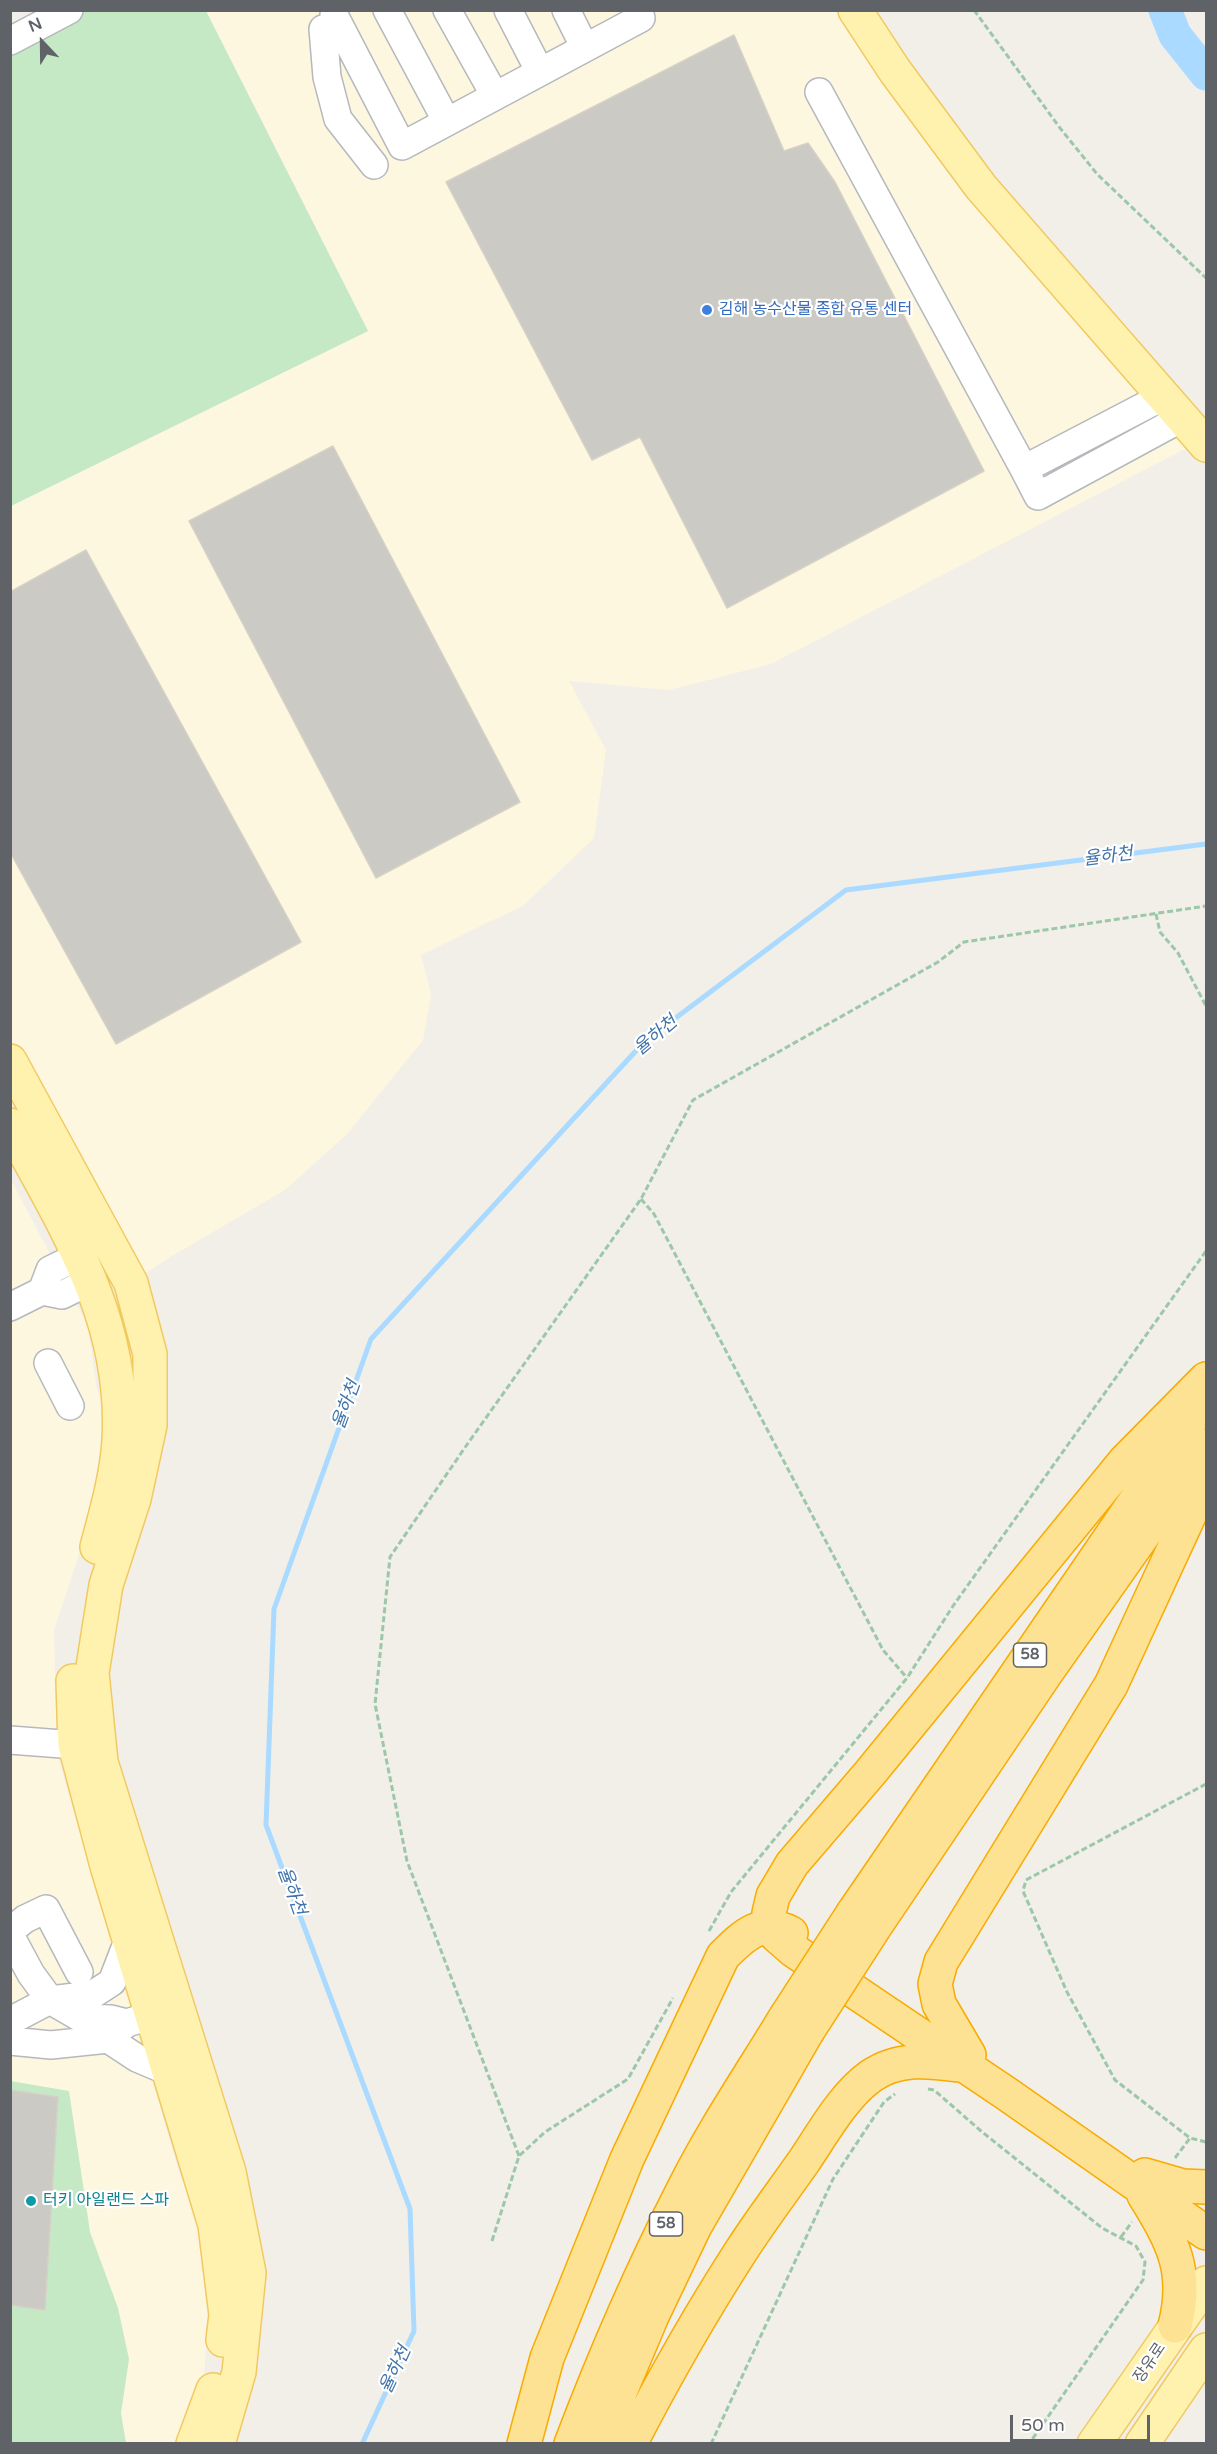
<!DOCTYPE html>
<meta charset="utf-8">
<style>
body{margin:0}
#map{position:relative;width:1217px;height:2454px;overflow:hidden;background:#f1efe8;font-family:"Varela Round",sans-serif}
canvas{display:block}
.frame{position:absolute;inset:0;border:12px solid #5f6368;pointer-events:none}
.north{position:absolute;left:12px;top:12px;width:60px;height:60px;-webkit-text-stroke:4px #fff;paint-order:stroke;rotate:338deg;font-size:16px;font-weight:700;line-height:24px;text-align:center;color:#5f6368}
.north::after{content:'';display:block;margin:auto;width:21px;height:27px;background:#5f6368;clip-path:polygon(50% 0,100% 100%,50% 72%,0 100%)}
.scale{position:absolute;left:1010px;top:2415px;width:140px;height:27px;box-sizing:border-box;border:3px solid #5f6368;border-top:0;padding-left:8px;font-size:18px;line-height:21px;white-space:nowrap;color:#5f6368;-webkit-text-stroke:4px #fff;paint-order:stroke}
</style>
<div id="map">
<canvas width="1217" height="2454"></canvas>
<div class="frame"></div>
<div class="north">N</div>
<div class="scale">50 m</div>
</div>
<script>
const g = document.querySelector('canvas').getContext('2d');
g.lineJoin = 'round';
function fillPath(path, color) {
  g.fillStyle = color;
  g.fill(path, 'evenodd');
}
function strokePath(path, color, width, dash) {
  g.strokeStyle = color;
  g.lineWidth = width;
  g.lineCap = dash ? 'butt' : 'round';
  g.setLineDash(dash || []);
  g.stroke(path);
}
function label(font, color, halo, rows, align = 'center') {
  g.font = font + ' "Varela Round","Noto Sans KR",sans-serif';
  g.lineWidth = 4.5;
  g.setLineDash([]);
  g.textBaseline = 'middle';
  g.strokeStyle = halo;
  g.fillStyle = color;
  for (const [text, x, y, turn = 0] of rows) {
    g.save();
    g.translate(x, y);
    g.rotate((+turn || 0) * Math.PI / 180);
    g.textAlign = isNaN(turn) ? turn : align;
    if (halo) g.strokeText(text, 0, 0);
    g.fillText(text, 0, 0);
    g.restore();
  }
}
fillPath(new Path2D(`
 M206 11H845L1202 440 771 664 669 690 569 681 606 750 594 838 524 905 421 955 431 994 423 1040 347 1134 285 1190 170 1257 128 1285 11 1057V506L368 331Z
 M10 1178 88 1326 97 1390 106 1408 105 1448 94 1509 54 1630 57 1754 113 1947 148 2049 154 2086 179 2172 205 2234 209 2307 204 2374 184 2429 175 2443H11Z`), '#fef7e0');
fillPath(new Path2D(`
 M74 11H206L368 331 11 506V46Z
 M10 2081 69 2091 90 2232 118 2308 129 2359 121 2413 126 2443H11Z`), '#c5e8c5');
strokePath(new Path2D(`
 M362 2444 414 2331 410 2209 266 1825 274 1609 371 1339 645 1041 846 890 1206 844`), '#aadaff', 5);
strokePath(new Path2D(`
 M1165 10 1175 35 1206 74`), '#aadaff', 33);
const building = new Path2D(`
 M734 35 784 151 808 143 835 182 984 471 727 608 640 437 592 460 446 182Z
 M333 446 520 802 376 878 189 521Z
 M86 550 301 942 116 1044 10 852V592Z
 M10 2090 58 2097 45 2310 10 2305Z`);
fillPath(building, '#cccac5');
strokePath(building, '#d6d1c6', 1.5);
const minor = new Path2D(`
 M387 10 447 122
 M447 10 495 96
 M508 10 540 72
 M566 10 585 48
 M334 15 402 146 641 18 638 10
 M323 29 327 77 338 119 374 165
 M10 41 69 10
 M819 92 1024 469 1162 397
 M1024 469 1038 496 1182 418
 M42 1291 50 1270 79 1256
 M10 1307 42 1291 62 1295 90 1281
 M48 1363 70 1406
 M10 1740 75 1745
 M10 1931 25 1919 46 1909 79 1972
 M10 1935 31 1974 50 2000 81 2018 111 2019 127 2023
 M10 2021 50 2000 92 1995 112 1982 129 1938
 M108 2039 137 2058 170 2072
 M10 2041 51 2045 108 2039 127 2023 172 2009`);
const major = new Path2D(`
 M855 10 895 71 981 187 1206 445
 M10 1061 131 1283 150 1354V1425L134 1499 106 1585 92 1673 101 1762 229 2172 249 2273 239 2372 218 2444
 M10 1125C65 1227 126 1319 119 1440 117 1476 106 1513 97 1547
 M73 1681 75 1745 107 1866 215 2225 226 2315 223 2340
 M193 2444 213 2390
 M1094 2444 1206 2283
 M1142 2444 1206 2350`);
const highway = new Path2D(`
 M1206 1379 1125 1461 870 1773 792 1864 773 1896 769 1913 770 1925 777 1936 793 1950 1007 2094 1206 2233
 M853 1913 1199 1408
 M874 1928 1046 1673 1206 1446
 M969 2055 939 2004 935 1984 941 1962 1111 1685 1206 1479
 M1145 2175 1183 2186 1206 2187
 M1144 2195C1173 2242 1189 2271 1175 2326
 M524 2444 547 2358 627 2159 723 1956C744 1935 761 1918 791 1933
 M571 2444C604 2357 641 2272 683 2190 713 2130 751 2074 785 2018
 M598 2444 652 2316 695 2226 807 2032
 M630 2444C664 2378 701 2313 741 2251 761 2220 783 2191 804 2161 823 2133 843 2096 871 2076 899 2057 928 2061 959 2065`);
strokePath(minor, '#b5b8bc', 30);
strokePath(major, '#f2c960', 36);
strokePath(highway, '#f9ab00', 36);
strokePath(new Path2D(`
 M974 10 1060 128 1097 174 1206 278
 M1156 914 1160 932 1178 953 1206 1006
 M641 1199 654 1214 883 1650 907 1678
 M1206 1784 1026 1880 1023 1891 1067 1992 1115 2080 1190 2138 1206 2142
 M709 1931 731 1892 907 1678 953 1606 1206 1251
 M928 2089 934 2090 981 2131 1102 2228 1136 2246 1145 2262 1143 2280 1029 2444
 M519 2156 407 1861 375 1704 390 1557 466 1446 641 1199 693 1100 938 962 964 942 1206 906
 M1175 2158 1190 2138
 M1121 2237 1132 2222
 M492 2241 519 2156 545 2132 628 2079 673 1998
 M711 2444 833 2179 884 2102 895 2094`), '#9cc7a9', 3, [6, 3]);
strokePath(minor, '#fff', 27);
strokePath(major, '#fff2af', 33);
strokePath(highway, '#fde293', 33);
const highwayBridge = new Path2D(`
 M785 2018 853 1913
 M807 2032 874 1928`);
strokePath(highwayBridge, '#f9ab00', 36, []);
strokePath(highwayBridge, '#fde293', 33);
for (const [x, y, r, color] of [
 [707,310,6,"#3f7fe0"],
 [31,2201,6,"#0f9aa8"]
]) {
  const dot = new Path2D();
  dot.arc(x, y, r, 0, 2 * Math.PI);
  g.fillStyle = color;
  g.fill(dot);
  strokePath(dot, '#fff', 2);
}
for (const [x, y, w] of [
 [1030,1655,33],
 [666,2224,33]
]) {
  const box = new Path2D();
  box.roundRect(x - w / 2, y - 12, w, 24, 4.5);
  g.fillStyle = '#fff';
  g.fill(box);
  strokePath(box, '#5f6368', 1.5);
}
label('bold 15px', '#5f6368', null, [
 ["58",1030,1655],
 ["58",666,2224]
]);
label('16px', '#366cbe', '#fff', [
 ["김해 농수산물 종합 유통 센터",719,310]
], 'left');
label('16px', '#0d838f', '#fff', [
 ["터키 아일랜드 스파",43,2201]
], 'left');
label('16px', '#5f6368', '#fff', [
 ["장유로",1150,2363,-56]
]);
label('italic 18px', '#4174aa', '#fff', [
 ["율하천",1108,857,-7],
 ["율하천",656,1036,-40],
 ["율하천",347,1405,-70],
 ["율하천",291,1891,70],
 ["율하천",396,2370,-65]
]);
</script>
